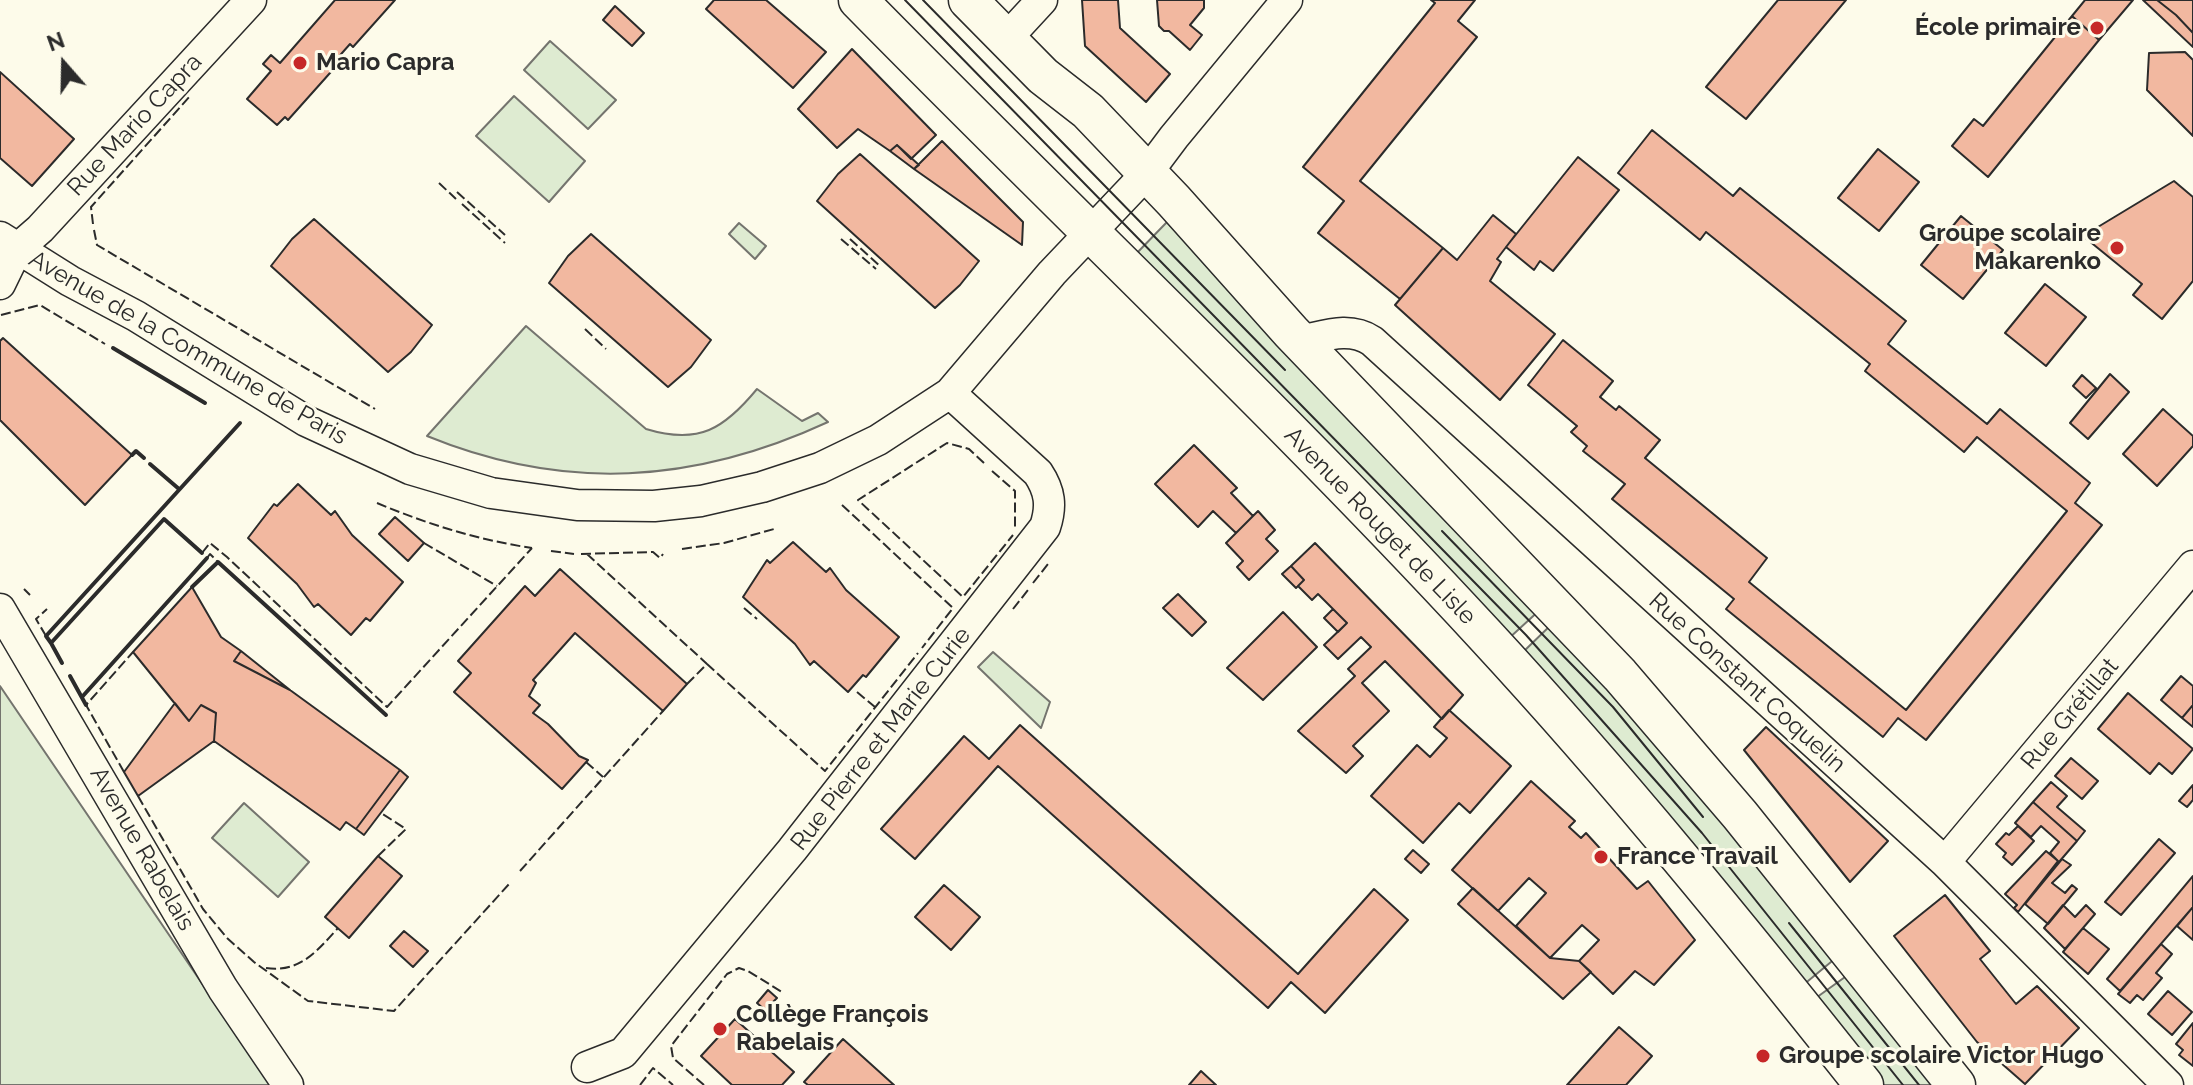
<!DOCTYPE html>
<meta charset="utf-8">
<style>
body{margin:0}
#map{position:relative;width:2193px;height:1085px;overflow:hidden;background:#fdfbea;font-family:Raleway,sans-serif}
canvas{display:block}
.north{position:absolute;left:24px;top:24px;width:80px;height:80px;-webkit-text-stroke:6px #fdfbea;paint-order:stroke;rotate:340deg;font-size:22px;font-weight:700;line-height:32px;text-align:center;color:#2b2b2b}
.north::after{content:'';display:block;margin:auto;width:28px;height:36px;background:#2b2b2b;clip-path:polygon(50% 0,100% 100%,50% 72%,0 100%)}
</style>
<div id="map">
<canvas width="2193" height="1085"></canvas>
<div class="north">N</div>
</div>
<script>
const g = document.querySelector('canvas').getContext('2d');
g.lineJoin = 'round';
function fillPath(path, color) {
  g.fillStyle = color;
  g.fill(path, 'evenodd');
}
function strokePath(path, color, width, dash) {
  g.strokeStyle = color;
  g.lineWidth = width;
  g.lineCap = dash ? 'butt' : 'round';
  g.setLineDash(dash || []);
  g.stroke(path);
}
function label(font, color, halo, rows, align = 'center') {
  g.font = font + ' Raleway,sans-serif';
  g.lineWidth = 6;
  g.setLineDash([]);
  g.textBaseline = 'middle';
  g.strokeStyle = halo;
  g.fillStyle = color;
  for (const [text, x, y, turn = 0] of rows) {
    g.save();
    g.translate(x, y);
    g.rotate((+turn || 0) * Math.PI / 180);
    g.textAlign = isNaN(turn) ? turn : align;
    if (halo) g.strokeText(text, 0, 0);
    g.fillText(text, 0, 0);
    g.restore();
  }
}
const green = new Path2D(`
 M550 41 616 100 588 129 524 70Z
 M514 96 585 161 549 202 476 136Z
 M1167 222 1542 608 1507 640 1133 257Z
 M739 223 766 246 755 259 729 234Z
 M526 326 646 429C699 445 724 429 757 389L802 421 818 413 828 422C694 484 564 492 427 436Z
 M1554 622 1837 957 1802 986 1522 653Z
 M993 652 1050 702 1041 728 978 667Z
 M0 686 271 1085H0Z
 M244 803 309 862 278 897 212 838Z
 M1852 972 1941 1085H1880L1813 1000Z`);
fillPath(green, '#deebd1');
strokePath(green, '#74746e', 2);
const building = new Path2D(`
 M335 0H395L353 47 350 44 335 61 338 64 288 120 285 117 277 125 247 99 271 71 263 64 271 55 280 63Z
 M714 0H766L826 52 793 88 706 9Z
 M1082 0H1118L1120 28 1170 74 1146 102 1085 46Z
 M1157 0H1204V8L1190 25 1202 35 1190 50 1169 31H1164L1159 26Z
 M1431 0H1475L1458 21 1477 37 1360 181 1443 248 1400 299 1318 233 1344 201 1303 167 1435 3Z
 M1778 0H1846L1746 119 1706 87Z
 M2085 0H2133L2099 40 2072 16Z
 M2143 0H2157L2176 15 2193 33V47Z
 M2157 0H2193V33L2176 15Z
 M615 6 644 33 632 46 603 20Z
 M2072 16 2099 40 1988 177 1952 146 1974 119 1983 126Z
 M852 49 936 135 911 159 897 145 890 151 858 129 837 148 798 109Z
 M2185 52 2193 60V136L2147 90 2149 53Z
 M0 72 74 139 32 186 0 158Z
 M1652 130 1733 196 1740 188 1906 321 1888 344 1987 424 2000 409 2090 483 2075 503 2102 525 1926 740 1898 718 1883 737 1726 609 1734 599 1612 499 1625 484 1583 451 1587 446 1571 432 1577 426 1528 385 1563 340 1613 381 1600 397 1616 410 1619 406 1660 440 1645 458 1767 558 1749 582 1906 710 2067 511 1977 437 1964 452 1865 371 1870 364 1706 232 1700 240 1618 173Z
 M942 141 1023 222 1022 245 914 169Z
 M897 145 919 165 914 169 890 151Z
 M1878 149 1919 182 1879 231 1838 198Z
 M860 154 979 261 960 285 935 308 817 201 838 174Z
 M1578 157 1619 190 1553 271 1540 261 1534 270 1506 247Z
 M2174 181 2193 197V281L2162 319 2133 295 2142 284 2083 236Z
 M1493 215 1516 234 1497 259 1501 262 1490 281 1555 334 1500 400 1395 305 1443 248 1457 260Z
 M1961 216 2003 250 1963 299 1921 265Z
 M314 219 432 325 411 352 388 372 271 266 292 239Z
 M591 234 711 340 691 367 668 387 549 283 568 256Z
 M2045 284 2086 317 2046 366 2005 333Z
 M3 338 132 455 85 505 0 420V341Z
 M2110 374 2129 392 2088 439 2070 423Z
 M2082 375 2096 388 2086 398 2073 386Z
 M2163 409 2193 436V446L2157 486 2123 454Z
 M1194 445 1237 488 1231 493 1253 516 1236 533 1213 511 1198 527 1155 484Z
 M298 484 331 515 335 511 352 535 403 582 370 621 366 618 351 635 318 604 314 607 297 584 248 538 274 504 277 506Z
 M1258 511 1275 530 1266 539 1278 551 1249 580 1237 567 1243 561 1226 543Z
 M395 517 424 543 408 561 379 534Z
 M793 542 826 572 830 568 846 590 899 637 866 677 863 675 848 692 814 661 810 665 795 644 743 597 767 560 770 563Z
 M1315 543 1463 695 1442 719 1385 661 1362 683 1389 711 1353 746 1363 756 1346 773 1298 731 1355 676 1348 669 1371 647 1361 637 1338 659 1324 645 1347 623 1318 594 1312 600 1298 586 1304 580 1291 566Z
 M1291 566 1304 580 1296 588 1282 574Z
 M560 569 687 684 663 711 575 633 533 680 536 683 529 696 540 705 533 713 548 724 579 756 588 760 562 789 454 692 471 673 458 661 525 586 535 596Z
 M192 587 221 637 241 651 234 661 290 690 400 770 356 829 346 822 340 830 214 741 216 713 201 705 189 721 133 652Z
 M1178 594 1206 622 1192 636 1163 608Z
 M1333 609 1347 623 1338 632 1324 618Z
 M1283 612 1317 647 1263 700 1227 668Z
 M241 651 290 690 234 661Z
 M2181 676 2193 686V705L2182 718 2161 700Z
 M2128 693 2193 749 2172 774 2159 763 2150 774 2098 729Z
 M175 703 189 721 201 705 216 713 214 741 138 796 124 772Z
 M2193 705V727L2182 718Z
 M1449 710 1511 766 1470 813 1459 803 1423 843 1371 796 1417 745 1430 757 1447 738 1434 727Z
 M1020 725 1298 974 1374 889 1408 920 1325 1013 1291 982 1268 1008 998 766 915 859 881 829 964 736 989 759Z
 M1766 727 1888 841 1850 882 1744 750Z
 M2071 758 2098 781 2082 799 2055 776Z
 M400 770 408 777 364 835 356 829Z
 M1531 781 1575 821 1569 827 1581 838 1586 833 1637 889 1648 881 1695 940 1654 985 1635 971 1613 994 1579 961 1599 940 1582 925 1550 958 1516 926 1546 893 1529 878 1498 911 1452 870Z
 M2051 782 2067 796 2057 807 2085 831 2077 841 2033 802Z
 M2193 785V800L2187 807 2179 801Z
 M2033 802 2077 841 2059 862 2050 853 2059 842 2041 826 2031 837 2015 823Z
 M2018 826 2034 841 2012 865 2003 857 2006 853 1996 844 2006 833 2009 835Z
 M2159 839 2175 853 2121 915 2105 902Z
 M1413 850 1429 864 1421 873 1405 859Z
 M2046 851 2058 861 2018 912 2014 908 2017 905 2005 894Z
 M378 856 402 876 349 938 325 917Z
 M2062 859 2071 865 2052 883 2065 893 2072 885 2077 889 2048 924 2025 904Z
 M2193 876V907L2120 991 2107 979Z
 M944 885 980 917 951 950 915 917Z
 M1473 888 1550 958 1579 961 1591 972 1563 999 1458 904Z
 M1945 895 1990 951 1980 959 2016 1004 2037 986 2079 1028 2025 1084 1977 1042 1894 936Z
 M2063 905 2075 917 2086 905 2095 914 2065 949 2044 928Z
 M2193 907V940L2177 926Z
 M2083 928 2109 949 2088 974 2063 952Z
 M404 931 428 951 413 967 390 946Z
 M2161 944 2172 954 2156 973 2162 978 2143 1000 2137 995 2130 1003 2118 994Z
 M768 990 777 998 765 1010 757 1003Z
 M2168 991 2192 1012 2172 1035 2148 1014Z
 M735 1019 794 1072 782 1085H732L701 1056Z
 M2193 1023V1066L2179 1055 2183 1050 2176 1044Z
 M1619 1027 1652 1056 1626 1085H1567Z
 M843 1039 894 1085H808L804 1082Z
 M1201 1071 1216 1085H1189Z`);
fillPath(building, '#f2b8a0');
strokePath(building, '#2b2b2b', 2);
const minor = new Path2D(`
 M1006 39 1042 0
 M0 237 70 281 136 316 306 421 410 469 491 493 577 505 654 506 701 501 762 487 820 468 878 440 950 393 1052 273 1147 173 1174 137 1287 0
 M17 249 40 229 251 0
 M0 250 17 249 0 284
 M1300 341C1325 336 1349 326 1372 341L1945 862 2168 1085
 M0 609 223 989 288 1085
 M1945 862 2193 566
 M587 1067 623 1053 792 850 1045 527C1052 506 1050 491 1038 473L950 393`);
const major = new Path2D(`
 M858 0C1066 212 1284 417 1485 635 1619 780 1742 931 1864 1085
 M968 0 1043 76 1088 111 1174 201 1291 332 1620 675 1740 815 1956 1085`);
strokePath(minor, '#2b2b2b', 33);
strokePath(major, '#2b2b2b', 41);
strokePath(minor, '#fdfbea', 30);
strokePath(major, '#fdfbea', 38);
strokePath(new Path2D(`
 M905 0 1526 635 1702 833 1903 1085
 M923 0 1285 370
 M1442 531 1613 707 1703 817
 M1789 923 1919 1085`), '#2b2b2b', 2);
strokePath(new Path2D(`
 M439 183 456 199
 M457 192 505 235
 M462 204 505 243
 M93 224 91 207 191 95
 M94 230 97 245 375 409
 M841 239 876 269
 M850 239 880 266
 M1 315 40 305 105 344
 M585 329 606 349
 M984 463 969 449 947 443 858 500 963 597 1013 535
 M992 471 1015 491V529
 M377 503C427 524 478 540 532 548
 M842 505 953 608 922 648
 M424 543 497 586
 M682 549 724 543 774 529
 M551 551 574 554
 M202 553 210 543 227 557 387 707 532 548
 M581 554 653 552 660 558 663 554
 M587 554 707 664
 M207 558 210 554 218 562
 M1033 583 1048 564
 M24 589 30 595
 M744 608 757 619
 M1013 609 1028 590
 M46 636 36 619 47 609
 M687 684 707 664 825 771 918 653
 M857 692 875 707
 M586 762 603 777
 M124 772 86 705 133 652
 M138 796 203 909 227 938 254 962 308 1001 394 1011 510 883
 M378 856 406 829 381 813
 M520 871 663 711
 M266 968C300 973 317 951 338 928
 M640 1085 653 1068 673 1085
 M704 1085 673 1058 671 1046 727 974 739 968 748 971 782 992`), '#2b2b2b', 2, [10, 4]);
strokePath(new Path2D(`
 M113 348 205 403
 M132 455 136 451 144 458
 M150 464 179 489
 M192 587 218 562 386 715
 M51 643 46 636 240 423
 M62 663 51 643 164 519 202 553
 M70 676 86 705
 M82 697 207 558`), '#2b2b2b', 4);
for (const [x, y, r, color] of [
 [2097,28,8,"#c62828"],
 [300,63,8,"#c62828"],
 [2117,248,8,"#c62828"],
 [1601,857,8,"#c62828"],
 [720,1029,8,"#c62828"],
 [1763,1056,8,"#c62828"]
]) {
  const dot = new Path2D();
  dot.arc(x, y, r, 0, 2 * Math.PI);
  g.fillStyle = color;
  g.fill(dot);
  strokePath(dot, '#fdfbea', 3);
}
label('bold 24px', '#2b2b2b', '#fdfbea', [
 ["École primaire",2081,28,"right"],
 ["Mario Capra",316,63],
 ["Groupe scolaire",2101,234,"right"],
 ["Makarenko",2101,262,"right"],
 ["France Travail",1617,857],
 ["Collège François",736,1015],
 ["Rabelais",736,1043],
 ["Groupe scolaire Victor Hugo",1779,1056]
], 'left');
label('24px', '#2b2b2b', '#fdfbea', [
 ["Rue Mario Capra",135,125,-47],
 ["Avenue de la Commune de Paris",188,348,30],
 ["Avenue Rouget de Lisle",1380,526,46],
 ["Rue Constant Coquelin",1747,683,42],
 ["Rue Grétillat",2070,714,-50],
 ["Rue Pierre et Marie Curie",881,739,-52],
 ["Avenue Rabelais",142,849,60]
]);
</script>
